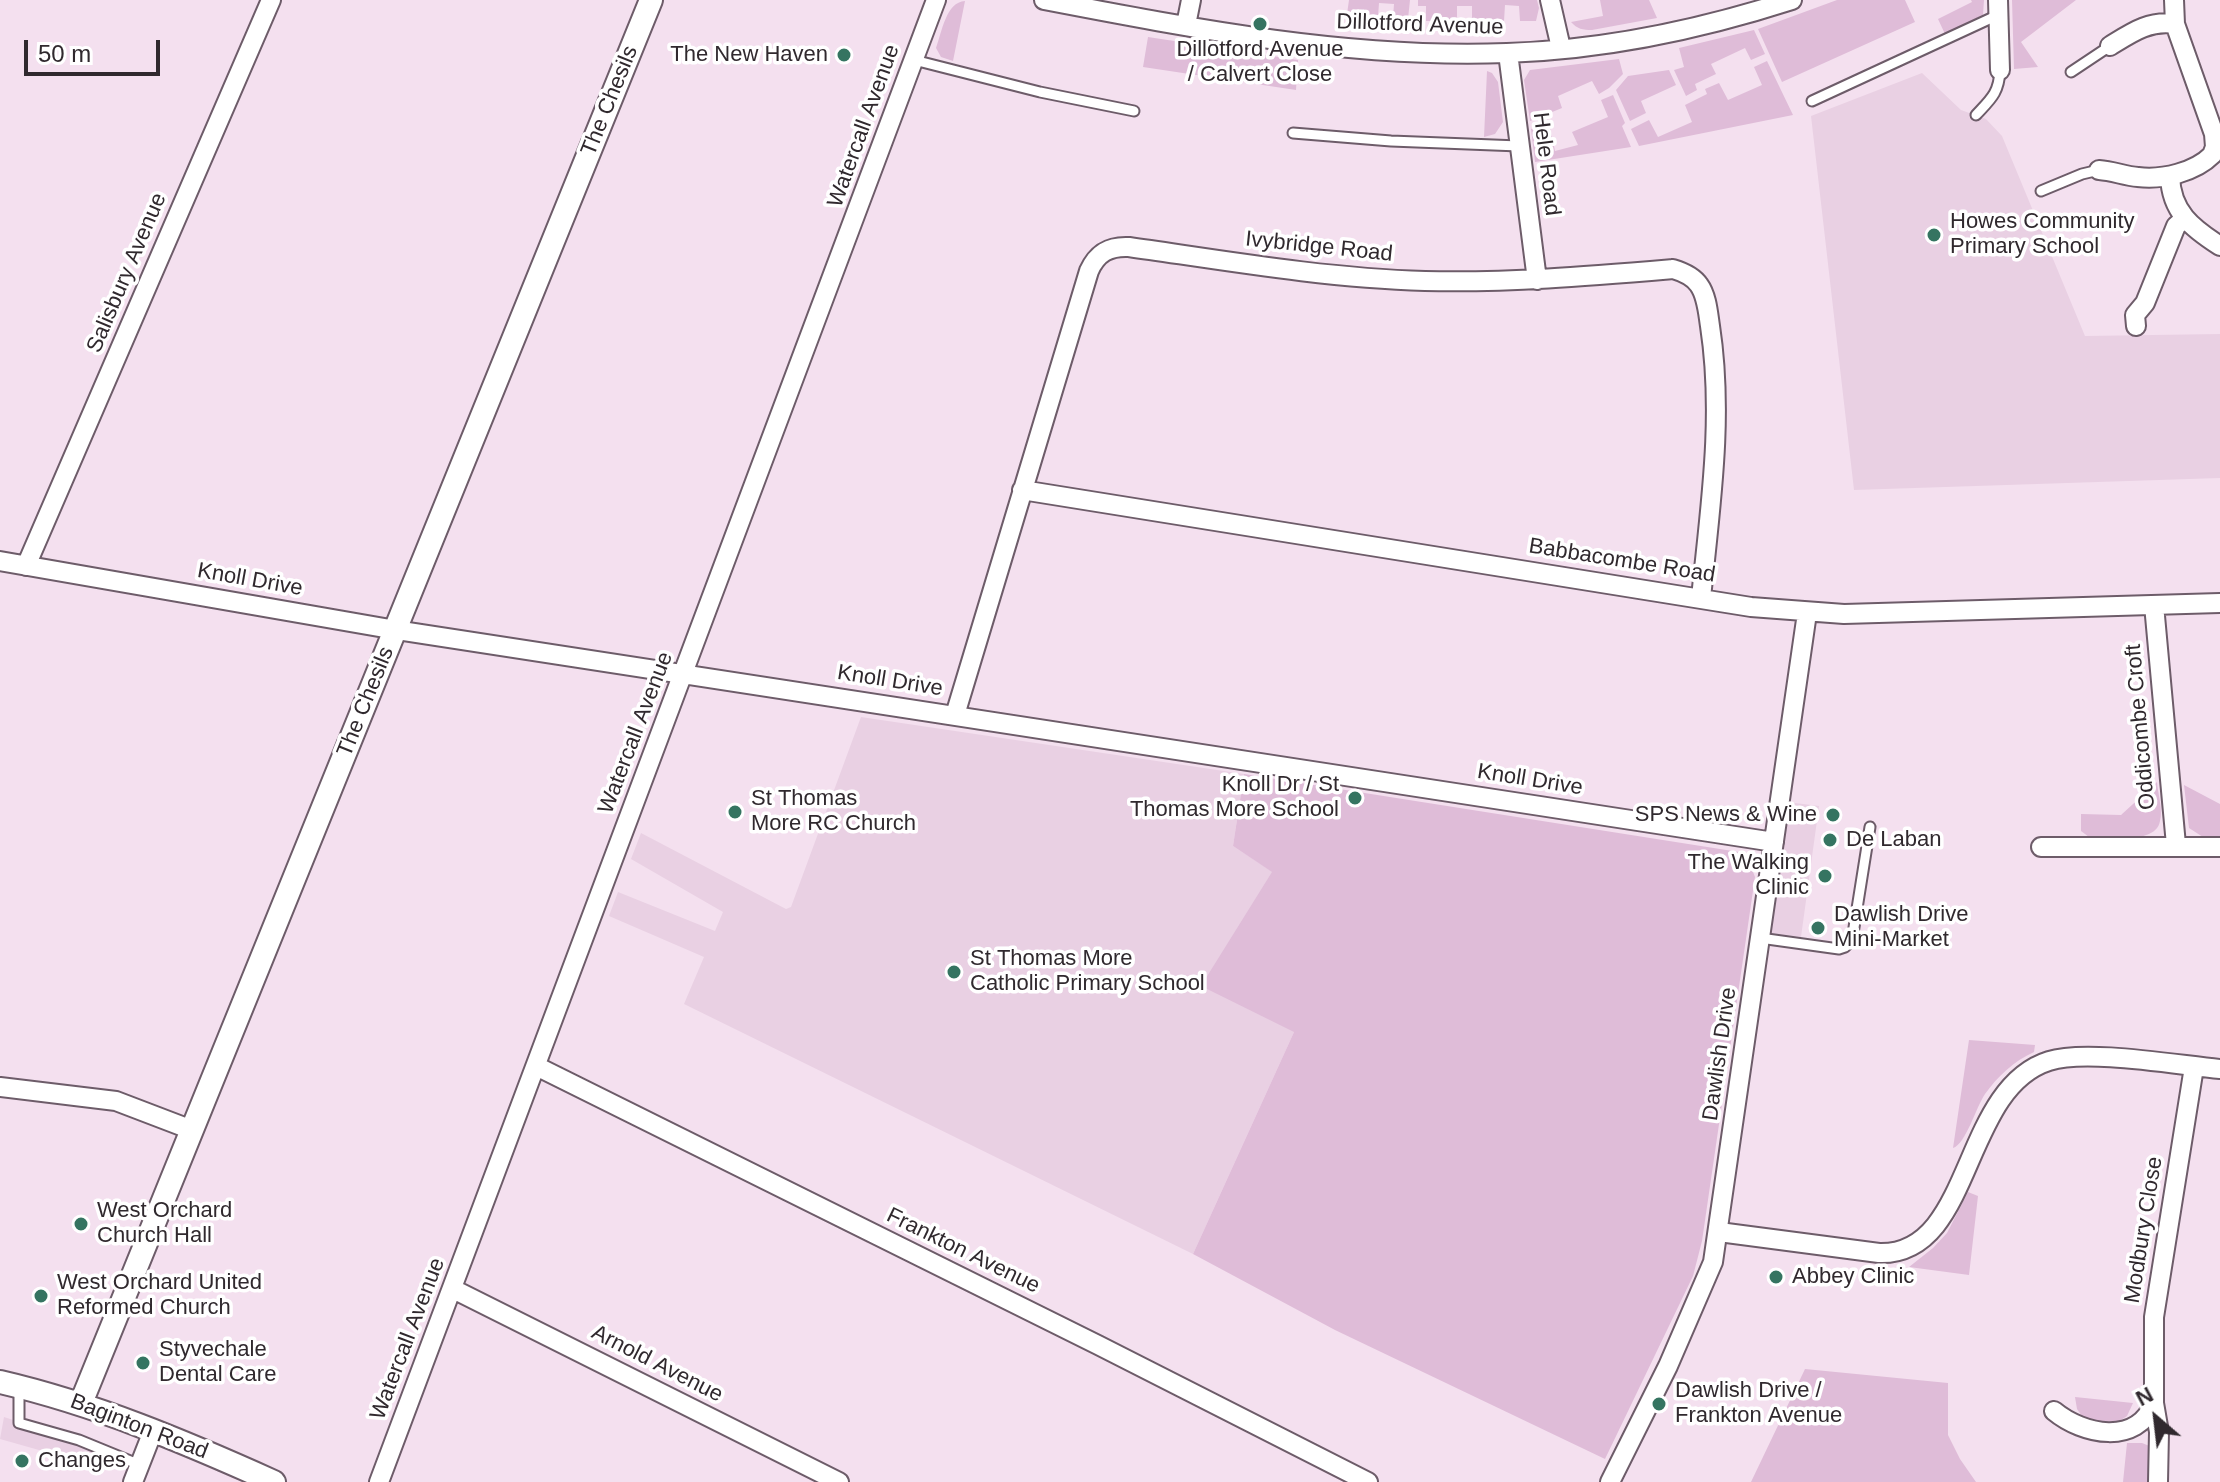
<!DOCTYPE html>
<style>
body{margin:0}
#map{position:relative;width:2220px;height:1482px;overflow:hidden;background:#f4e0ef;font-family:Helvetica,sans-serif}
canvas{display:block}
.north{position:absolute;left:2116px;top:1378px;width:80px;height:80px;-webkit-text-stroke:6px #fff;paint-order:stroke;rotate:332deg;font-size:22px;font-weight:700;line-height:32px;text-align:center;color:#30292e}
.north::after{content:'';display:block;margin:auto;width:28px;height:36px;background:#30292e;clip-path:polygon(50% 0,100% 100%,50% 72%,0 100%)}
.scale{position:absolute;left:24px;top:40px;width:136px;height:36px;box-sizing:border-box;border:4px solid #30292e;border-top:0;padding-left:10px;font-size:24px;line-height:28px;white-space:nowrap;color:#30292e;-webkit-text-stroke:6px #fff;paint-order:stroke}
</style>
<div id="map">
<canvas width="2220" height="1482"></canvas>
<div class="north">N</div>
<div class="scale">50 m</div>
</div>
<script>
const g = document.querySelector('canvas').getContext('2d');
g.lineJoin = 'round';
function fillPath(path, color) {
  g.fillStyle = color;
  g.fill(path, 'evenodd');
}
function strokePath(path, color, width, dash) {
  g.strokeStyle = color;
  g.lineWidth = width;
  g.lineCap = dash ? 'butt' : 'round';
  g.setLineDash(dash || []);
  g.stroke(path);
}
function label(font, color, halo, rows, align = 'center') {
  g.font = font + ' Helvetica,sans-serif';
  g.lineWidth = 7;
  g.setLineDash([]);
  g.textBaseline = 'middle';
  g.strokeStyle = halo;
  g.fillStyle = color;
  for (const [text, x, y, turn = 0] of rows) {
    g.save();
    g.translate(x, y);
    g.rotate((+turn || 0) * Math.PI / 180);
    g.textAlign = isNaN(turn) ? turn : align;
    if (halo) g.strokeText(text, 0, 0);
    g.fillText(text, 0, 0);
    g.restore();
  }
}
fillPath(new Path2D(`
 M1922 73 1961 110 1986 119 2002 136 2085 336 2220 334V478L1854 490 1811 116Z
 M861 717 1244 774 1233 846 1273 872 1294 1032 1193 1254 684 1004 704 957 609 916 618 892 715 931 723 912 631 859 641 833 786 909 791 907Z
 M1779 801 1819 806 1801 937 1761 932Z
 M4 1417 105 1450 99 1467 0 1439Z`), '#e9d0e3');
fillPath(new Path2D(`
 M1349 0H1410L1408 19 1393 18 1394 4 1379 3 1378 17 1347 14Z
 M1418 0H1537L1539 8 1536 21H1520L1519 6 1505 5 1504 21H1472V6H1457V21H1426V6H1418Z
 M1600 0H1649L1657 18 1592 30C1583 30 1577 29 1571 22L1603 16Z
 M1837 0H1905L1915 22 1782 82 1758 29Z
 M1971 0H1984L1983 15 1945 34 1938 19 1972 2Z
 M2012 0H2076L2021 42 2038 67 2014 69Z
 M965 1 953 61 941 57 936 48C942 32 946 2 965 1Z
 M1754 30 1765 54 1751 60 1745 48 1711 64 1716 74 1695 84 1697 90 1686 96 1674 70 1684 67 1679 48Z
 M1148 37 1298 60 1296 90 1143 67Z
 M1619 59 1623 74 1609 88 1599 94 1592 81 1558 96 1562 108 1530 121 1524 80 1530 70Z
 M1767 61 1793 115 1639 146 1631 129 1649 120 1658 137 1692 122 1685 105 1707 94 1705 89 1719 83 1728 100 1762 85 1754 67Z
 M1669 70 1676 85 1641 101 1646 113 1630 121 1616 90 1628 76Z
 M1487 71 1492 73 1498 82 1503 122 1495 134 1484 137Z
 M1613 95 1625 123 1622 126 1631 147 1535 162 1531 129 1549 122 1555 151 1578 145 1572 132 1608 117 1601 100Z
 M1244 774 1739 852 1748 859 1755 877 1702 1241 1693 1276 1605 1459 1335 1330 1193 1254 1294 1032 1201 986 1272 872 1233 846Z
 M2157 782C2158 794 2163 810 2160 821 2156 845 2107 837 2089 837L2081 831V814L2121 815Z
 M2184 785 2220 804V836L2203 837 2189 828Z
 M1969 1040 2035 1045 2034 1052C2014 1061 1998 1076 1985 1094 1976 1107 1966 1144 1953 1148Z
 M1968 1192 1978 1196 1969 1275 1909 1267 1933 1248 1947 1233Z
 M1805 1369 1948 1383V1435L1960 1459 1976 1482H1751Z
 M2075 1397 2133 1403 2127 1416 2112 1426 2084 1419 2077 1409Z
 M2127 1443H2142L2152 1447 2151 1482H2123Z`), '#dfbcd8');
const service = new Path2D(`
 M914 60 1040 92 1134 111
 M2071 72 2110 46
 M1812 101 1998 15
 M1976 115C1991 99 1999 93 2000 70
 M1293 133 1391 141 1519 146
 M2041 191 2082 174 2099 170
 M1760 938 1839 949 1845 947 1852 940 1870 827
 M19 1387V1423L79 1440 140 1465`);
const minor = new Path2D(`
 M1044 0C1195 29 1352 59 1507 53 1602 50 1702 29 1792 0
 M1550 0 1561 48
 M1998 0 2000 70
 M1186 25 1191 0
 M2110 46C2131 33 2149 20 2175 24
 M1508 53 1537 280
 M2099 170C2113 171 2125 176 2138 177 2163 180 2195 172 2212 155L2215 147 2214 134 2175 24 2174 0
 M2170 176C2171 212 2192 228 2220 246
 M2136 326 2135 315 2145 303 2176 226 2184 219
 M1022 490 1751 607 1844 614 2220 603
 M0 561 396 630 1774 842
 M26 566 271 0
 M2154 605 2176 845
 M955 715 1089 271C1097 253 1109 246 1129 247 1227 261 1325 278 1425 281 1508 283 1590 276 1673 269 1683 272 1693 276 1699 285 1707 296 1708 313 1710 326 1724 417 1710 508 1701 598
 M2041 847H2220
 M536 1066 1098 1345 1368 1482
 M0 1087 116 1101 192 1130
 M1719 1232 1879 1253C1974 1256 1960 1089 2049 1061 2086 1049 2177 1065 2220 1069
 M453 1289 839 1482
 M2154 1403 2159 1432 2158 1482
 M2054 1411C2083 1435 2137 1446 2154 1403V1317L2194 1067
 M133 1482 153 1431
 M379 1482 936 0
 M1610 1482 1668 1366 1713 1262 1807 613`);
const tertiary = new Path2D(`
 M0 1382C95 1404 185 1442 274 1482
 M81 1403 651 0`);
strokePath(service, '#6d5c69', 13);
strokePath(minor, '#6d5c69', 22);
strokePath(tertiary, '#6d5c69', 26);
strokePath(service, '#fff', 9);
strokePath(minor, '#fff', 18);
strokePath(tertiary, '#fff', 22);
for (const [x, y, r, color] of [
 [1260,24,8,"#357461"],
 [844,55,8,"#357461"],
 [1934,235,8,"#357461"],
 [1355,798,8,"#357461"],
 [735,812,8,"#357461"],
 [1833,815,8,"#357461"],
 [1830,840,8,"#357461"],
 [1825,876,8,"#357461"],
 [1818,928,8,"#357461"],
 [954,972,8,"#357461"],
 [81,1224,8,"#357461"],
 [1776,1277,8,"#357461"],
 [41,1296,8,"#357461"],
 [143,1363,8,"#357461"],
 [1659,1404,8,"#357461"],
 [22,1461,8,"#357461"]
]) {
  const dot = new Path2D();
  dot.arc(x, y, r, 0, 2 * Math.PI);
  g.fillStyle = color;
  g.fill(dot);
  strokePath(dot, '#fff', 3);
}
label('22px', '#30292e', '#fff', [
 ["Dillotford Avenue",1420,25,2],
 ["The Chesils",610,101,-68],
 ["Watercall Avenue",864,126,-70],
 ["Hele Road",1546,164,83],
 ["Ivybridge Road",1319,247,6],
 ["Salisbury Avenue",127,273,-67],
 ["Babbacombe Road",1622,561,9],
 ["Knoll Drive",250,580,10],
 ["Knoll Drive",890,681,9],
 ["The Chesils",366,702,-68],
 ["Oddicombe Croft",2141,727,-95],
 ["Watercall Avenue",636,733,-69],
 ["Knoll Drive",1530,780,9],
 ["Dawlish Drive",1720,1054,-82],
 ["Modbury Close",2144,1230,-81],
 ["Frankton Avenue",963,1251,26],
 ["Watercall Avenue",408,1339,-69],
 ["Arnold Avenue",657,1364,27],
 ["Baginton Road",139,1427,21]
]);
label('22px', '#30292e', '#fff', [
 ["Dillotford Avenue",1260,50,"center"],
 ["/ Calvert Close",1260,75,"center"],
 ["The New Haven",828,55,"right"],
 ["Howes Community",1950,222],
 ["Primary School",1950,247],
 ["Knoll Dr / St",1339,785,"right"],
 ["Thomas More School",1339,810,"right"],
 ["St Thomas",751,799],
 ["More RC Church",751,824],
 ["SPS News & Wine",1817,815,"right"],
 ["De Laban",1846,840],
 ["The Walking",1809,863,"right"],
 ["Clinic",1809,888,"right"],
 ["Dawlish Drive",1834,915],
 ["Mini-Market",1834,940],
 ["St Thomas More",970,959],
 ["Catholic Primary School",970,984],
 ["West Orchard",97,1211],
 ["Church Hall",97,1236],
 ["Abbey Clinic",1792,1277],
 ["West Orchard United",57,1283],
 ["Reformed Church",57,1308],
 ["Styvechale",159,1350],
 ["Dental Care",159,1375],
 ["Dawlish Drive /",1675,1391],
 ["Frankton Avenue",1675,1416],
 ["Changes",38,1461]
], 'left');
</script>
